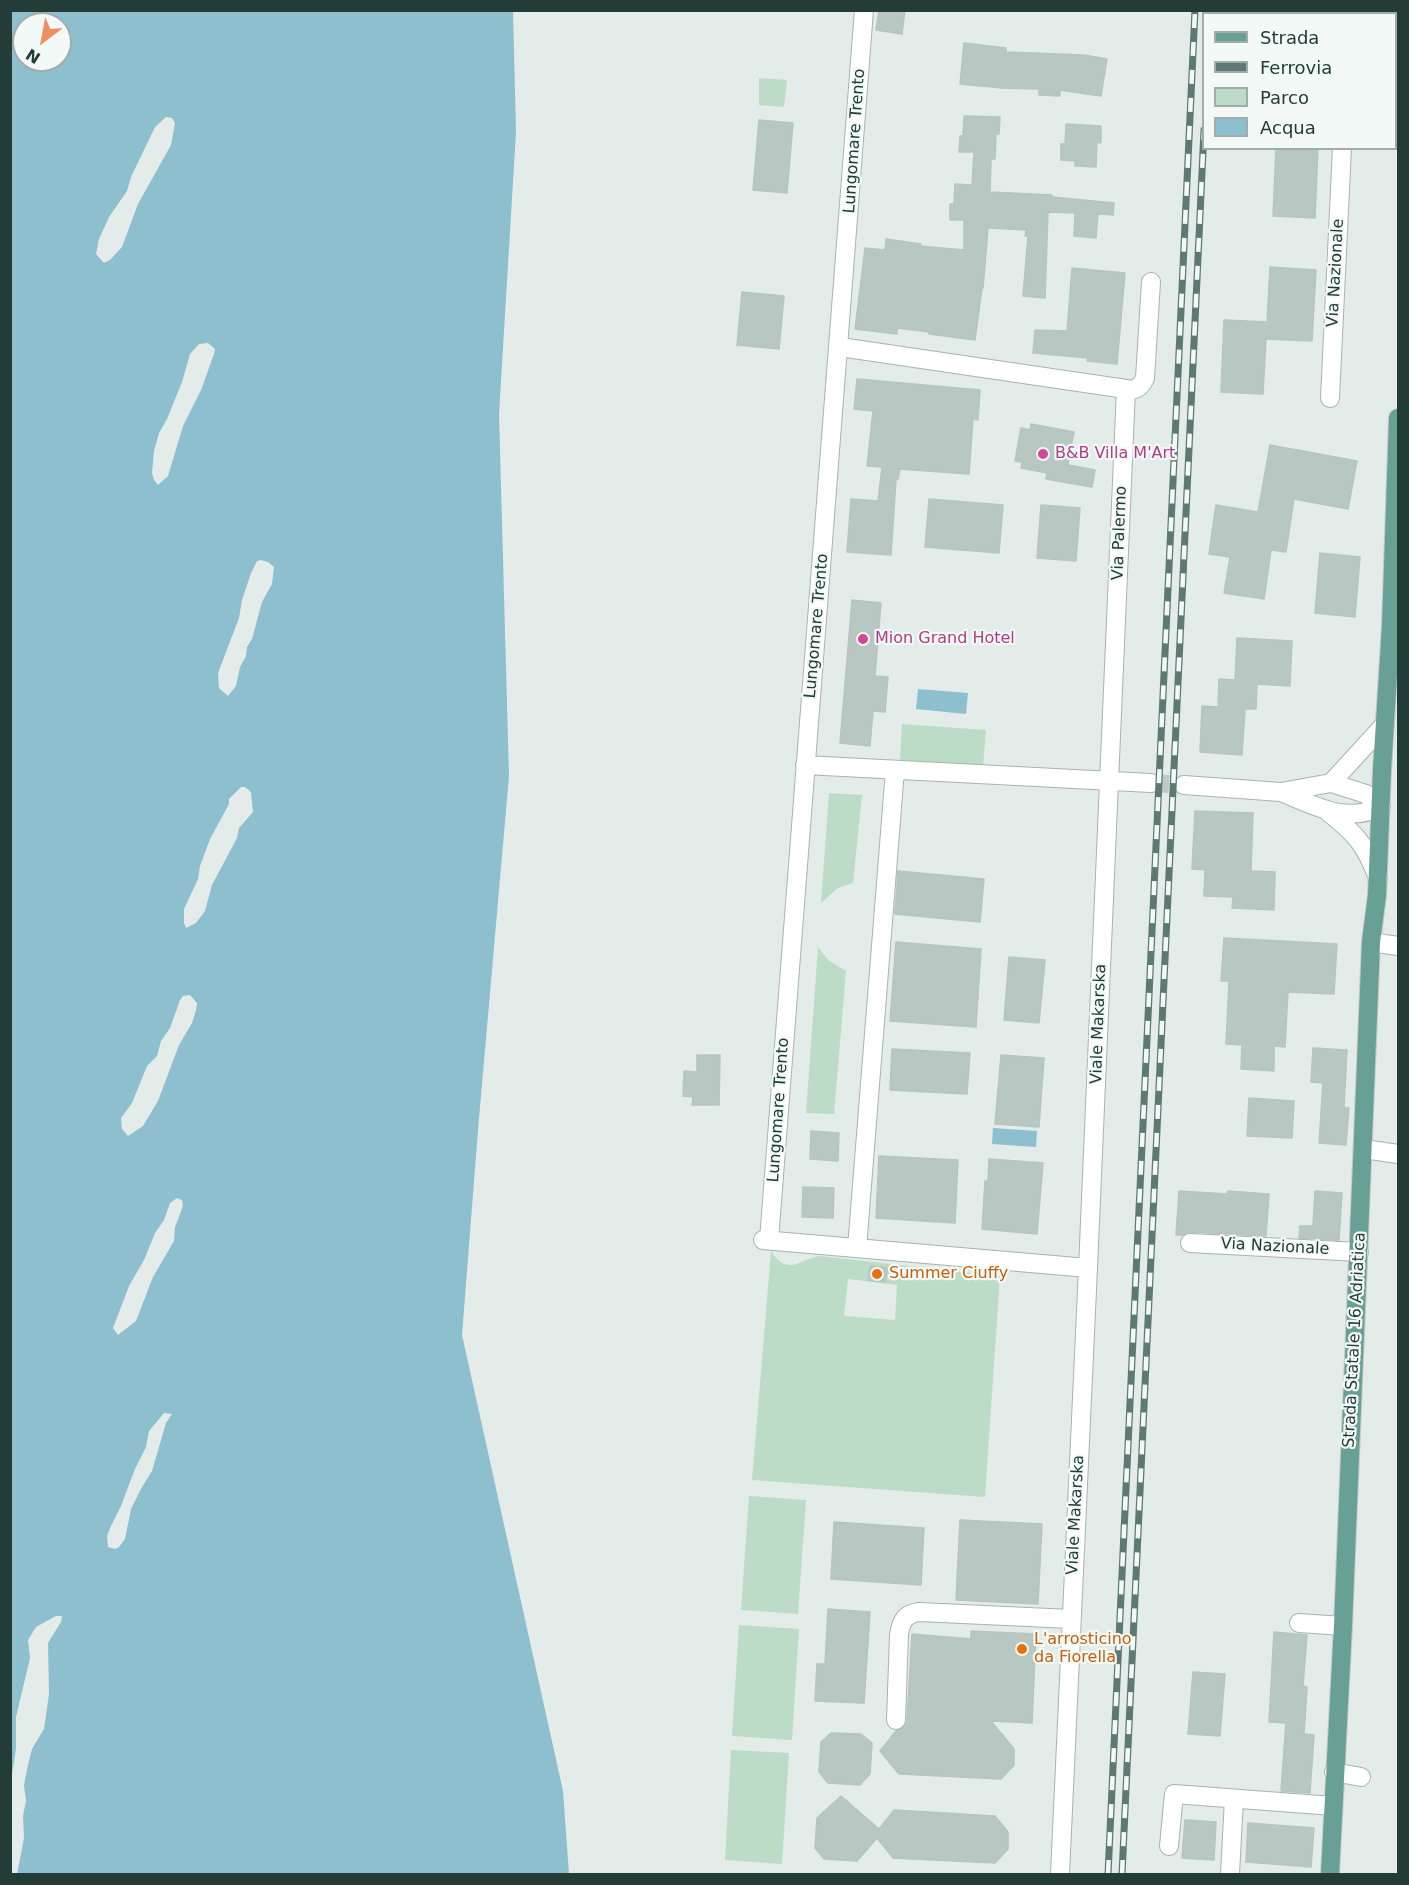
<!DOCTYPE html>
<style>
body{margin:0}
#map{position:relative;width:1409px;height:1885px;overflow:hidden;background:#e3ece9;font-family:"DejaVu Sans",sans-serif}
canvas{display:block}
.frame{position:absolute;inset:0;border:12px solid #233c38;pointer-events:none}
.legend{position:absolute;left:1202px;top:12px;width:195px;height:138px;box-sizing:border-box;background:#f3f9f6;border:2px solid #a0adaa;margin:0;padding:8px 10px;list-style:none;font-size:18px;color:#233c38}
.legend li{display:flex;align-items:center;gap:12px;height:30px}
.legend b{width:30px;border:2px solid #a0adaa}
.north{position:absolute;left:12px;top:12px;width:60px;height:60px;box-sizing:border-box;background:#f3f9f6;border:2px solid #a0adaa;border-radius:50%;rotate:212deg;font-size:16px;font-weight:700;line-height:24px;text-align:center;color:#233c38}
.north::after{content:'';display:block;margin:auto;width:21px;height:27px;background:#ec8f61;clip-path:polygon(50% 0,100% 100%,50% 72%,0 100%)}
</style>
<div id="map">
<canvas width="1409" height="1885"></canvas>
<div class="frame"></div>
<ul class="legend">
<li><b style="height:8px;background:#69a096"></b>Strada</li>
<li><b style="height:8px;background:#5e7873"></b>Ferrovia</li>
<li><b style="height:16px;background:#bddcc8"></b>Parco</li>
<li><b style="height:16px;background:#8dbfcf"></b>Acqua</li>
</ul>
<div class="north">N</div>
</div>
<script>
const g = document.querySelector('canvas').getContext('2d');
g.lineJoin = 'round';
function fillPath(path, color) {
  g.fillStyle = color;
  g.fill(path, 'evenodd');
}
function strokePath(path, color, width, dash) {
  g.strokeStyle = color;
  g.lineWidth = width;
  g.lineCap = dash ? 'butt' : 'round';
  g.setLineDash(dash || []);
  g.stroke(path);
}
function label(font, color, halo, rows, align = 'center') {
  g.font = font + ' "DejaVu Sans",sans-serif';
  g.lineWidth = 4.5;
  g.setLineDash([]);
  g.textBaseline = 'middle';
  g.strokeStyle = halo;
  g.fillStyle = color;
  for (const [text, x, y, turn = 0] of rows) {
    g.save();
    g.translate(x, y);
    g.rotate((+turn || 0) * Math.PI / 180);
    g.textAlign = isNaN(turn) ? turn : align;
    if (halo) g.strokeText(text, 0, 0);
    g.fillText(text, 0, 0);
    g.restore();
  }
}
fillPath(new Path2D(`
 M759 78 787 80 784 107 759 105Z
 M902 724 986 730 983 766 900 760Z
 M829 793 862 795 853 883 838 888 821 903Z
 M818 947 828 960 846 971 834 1114 806 1113Z
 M771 1251C788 1278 801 1258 819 1256L1000 1276 985 1497 752 1480ZM848 1279 897 1285 895 1320 844 1316Z
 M749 1496 806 1500 798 1614 741 1610Z
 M739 1625 799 1629 792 1740 732 1736Z
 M731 1750 789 1753 782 1864 725 1860Z`), '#bddcc8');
fillPath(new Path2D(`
 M11 11H513L516 132 499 414 509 776 478 1130 462 1335 563 1791 569 1874H11ZM24 24H60V60H24Z
 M918 689 968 693 966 714 916 709Z
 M993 1128 1037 1131 1036 1147 992 1144Z`), '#8dbfcf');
fillPath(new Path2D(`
 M166 117 172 118 175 123 171 145 138 204 122 247 110 260 104 263 96 254 99 239 109 217 127 191 131 177 155 127Z
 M208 343 215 349 214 354 201 390 183 426 168 476 158 485 154 480 152 473 154 451 159 433 167 419 182 382 190 354 199 344Z
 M261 560 268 562 274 567 272 584 262 602 252 639 247 647 246 656 240 667 236 686 228 696 219 688 218 673 239 618 242 600 251 573 257 561Z
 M241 787H245L251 792 253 812 239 828 237 838 212 885 205 911 196 923 186 928 184 923V909L198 879 200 866 210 839 229 804V799Z
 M190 995 197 1003 196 1010 192 1023 179 1045 158 1101 143 1126 128 1136 122 1129 121 1118 132 1103 147 1066 157 1056 161 1041 170 1028 180 1000 183 996Z
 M177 1198 182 1200 183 1206 175 1227 174 1241 153 1277 136 1321 118 1335 113 1328 129 1286 144 1260 155 1233 164 1220 170 1203Z
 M164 1413 172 1414 166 1423 152 1471 142 1487 131 1509 125 1539 119 1547 115 1549 108 1547 107 1536 110 1528 121 1506 135 1469 146 1447 149 1431Z
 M56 1616H62L61 1622 48 1643 49 1694 44 1729 32 1749 28 1765 24 1785 26 1801 23 1816 24 1838 17 1874H11V1781L16 1748V1717L30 1658 28 1640 36 1627Z`), '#e3ece9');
const building = new Path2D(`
 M879 10H905L902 34 876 30Z
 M964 43 1006 48V52L1084 55 1107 59 1101 96 1060 90V96L1039 95V89L1002 88 960 84Z
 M964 116 1000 117 999 134H996L995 159H991L990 192 1052 195V197L1114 203 1113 215 1098 214 1096 238 1074 236 1075 213 1048 212 1045 298 1023 296 1028 236H1025L1026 230 988 228 983 288H982L975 340 929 334V332L897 328V334L855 329 865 248 885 250 886 239 921 244 920 246 964 250V220H950V204H954L955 184 972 185 974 152H959L960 136H963Z
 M759 120 793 123 787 193 753 190Z
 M1066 124 1101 126V143L1097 142 1096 167 1075 166V161L1061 160V144H1065Z
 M1276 148H1318L1315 218 1273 216Z
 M1270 267 1316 270 1312 341 1266 339 1263 394 1221 392 1224 320 1267 322Z
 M1072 268 1125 273 1117 364 1087 361 1088 358 1033 353 1035 330 1067 331Z
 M742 292 784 296 779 349 737 345Z
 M857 379 980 390 978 420 973 419 969 474 900 469 898 479H896L891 555 847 552 851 499 878 501 882 467 867 466 873 411 854 409Z
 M1031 424 1074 432 1068 465 1095 470 1092 487 1046 479 1047 473 1021 468 1022 462 1015 461 1021 428 1030 430Z
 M1270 445 1357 461 1348 509 1294 499 1286 552 1271 550 1264 599 1224 593 1230 557 1209 554 1216 505 1258 512Z
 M929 499 1003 505 999 553 925 547Z
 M1041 505 1080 508 1076 561 1037 558Z
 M1320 553 1360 557 1355 617 1315 613Z
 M852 600 881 603 875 676 888 677 885 712 873 711 870 746 840 743Z
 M1237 638 1292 641 1290 686 1257 684 1256 709H1245L1242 755 1200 752 1202 706 1218 707 1219 679 1235 680Z
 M1195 811 1253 813 1251 871 1275 872 1274 910 1232 908 1233 897 1204 896 1205 870 1192 869Z
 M898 871 984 879 980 922 895 914Z
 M1224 938 1337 944 1334 994 1288 992 1285 1047 1274 1046V1071L1241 1069 1242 1045 1226 1044 1229 981H1221Z
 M896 942 981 949 976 1027 890 1021Z
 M1009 957 1045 960 1039 1023 1004 1020Z
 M1313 1048 1347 1050 1344 1108H1349L1346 1145 1319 1143 1323 1083 1311 1082Z
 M892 1049 970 1053 967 1094 890 1090Z
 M697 1055H720L719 1105H692L693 1097 683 1096 684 1071 697 1072Z
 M1001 1055 1044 1058 1039 1127 995 1124Z
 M1249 1098 1294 1101 1292 1138 1247 1136Z
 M811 1131 839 1133 838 1161 810 1159Z
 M879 1156 958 1160 955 1223 876 1218Z
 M989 1159 1043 1163 1037 1234 982 1229 985 1181H988Z
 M803 1187 834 1188 833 1218 802 1217Z
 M1179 1191 1227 1194 1228 1191 1269 1194 1266 1236 1191 1232 1182 1235H1176Z
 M1315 1191 1342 1193 1339 1240 1299 1238 1300 1226H1313Z
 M870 1266 887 1268 885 1282 868 1280Z
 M960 1520 1042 1524 1038 1604 956 1600Z
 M834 1522 924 1528 921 1585 831 1579Z
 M828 1609 870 1612 864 1703 815 1701 817 1664H825Z
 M971 1631 1036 1634 1032 1723 991 1721 1014 1749V1765L1001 1779 899 1774 880 1751 896 1731 905 1726 907 1721 912 1634 971 1639Z
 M1274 1632 1307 1635 1303 1686 1307 1687 1304 1734 1314 1735 1310 1793 1281 1791 1286 1723 1269 1722Z
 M1193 1672 1225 1674 1220 1736 1188 1734Z
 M831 1733 861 1734 872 1743 870 1774 860 1785 828 1783 819 1772 821 1742Z
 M841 1796 879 1829 894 1810 995 1816 1008 1832V1849L995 1863 893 1858 877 1838 857 1861 824 1859 815 1848 817 1818Z
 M1185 1820 1216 1822 1214 1860 1182 1858Z
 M1248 1823 1314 1828 1311 1867 1246 1862Z`);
fillPath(building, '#b8c7c2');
strokePath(building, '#b5c5c0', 1.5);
strokePath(new Path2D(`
 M1151 783 1184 785`), '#bdc9c6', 18, [18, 9]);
const minor = new Path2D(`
 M1396 103 1398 104
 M840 347 1126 389 1088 1268 1060 1874
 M1126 389C1135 391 1141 387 1145 378L1151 282
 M1330 398 1342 148
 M805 765 1151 783
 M1331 783 1385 724
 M1184 785 1281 792 1331 783 1366 794 1381 806C1347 825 1313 805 1281 792
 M1328 812C1356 834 1365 844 1378 878
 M1371 942 1398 946
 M1364 1149 1398 1154
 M763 1240 1088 1268
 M769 1240C800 830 834 421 864 10
 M1190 1243 1359 1252
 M857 1248 895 770
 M1299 1623 1343 1626
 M896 1720 899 1635C901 1621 905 1614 919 1612L1071 1619
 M1334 1772 1361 1777
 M1169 1846 1174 1794 1333 1806
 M1230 1874 1234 1799`);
const major = new Path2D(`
 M1330 1874 1343 1626 1371 942 1377 895 1382 770 1391 626 1398 418`);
strokePath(minor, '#a6b4b0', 20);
strokePath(major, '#c1c8c7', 20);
strokePath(minor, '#fff', 18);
strokePath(major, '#69a096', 18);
const rail = new Path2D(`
 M1209 14V10
 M1108 1874 1195 10
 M1122 1874 1204 130`);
strokePath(rail, '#5e7873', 7);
strokePath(rail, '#f3f9f6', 4.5, [14]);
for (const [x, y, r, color] of [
 [1043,454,6,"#d1479c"],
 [863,639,6,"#d1479c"],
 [877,1274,6,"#e8710a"],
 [1022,1649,6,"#e8710a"]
]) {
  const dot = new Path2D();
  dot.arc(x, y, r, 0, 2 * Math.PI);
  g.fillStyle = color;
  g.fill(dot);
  strokePath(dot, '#f3f9f6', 2);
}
label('16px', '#233c38', '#f3f9f6', [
 ["Lungomare Trento",855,141,-86],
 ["Via Nazionale",1336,273,-87],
 ["Via Palermo",1120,533,-88],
 ["Lungomare Trento",817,626,-85],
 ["Viale Makarska",1099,1024,-88],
 ["Lungomare Trento",779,1110,-86],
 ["Via Nazionale",1275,1247,3],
 ["Strada Statale 16 Adriatica",1355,1340,-87],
 ["Viale Makarska",1076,1515,-87]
]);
label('16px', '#b23c85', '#f3f9f6', [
 ["B&B Villa M'Art",1055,454],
 ["Mion Grand Hotel",875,639]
], 'left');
label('16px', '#c56008', '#f3f9f6', [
 ["Summer Ciuffy",889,1274],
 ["L'arrosticino",1034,1640],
 ["da Fiorella",1034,1658]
], 'left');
</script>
